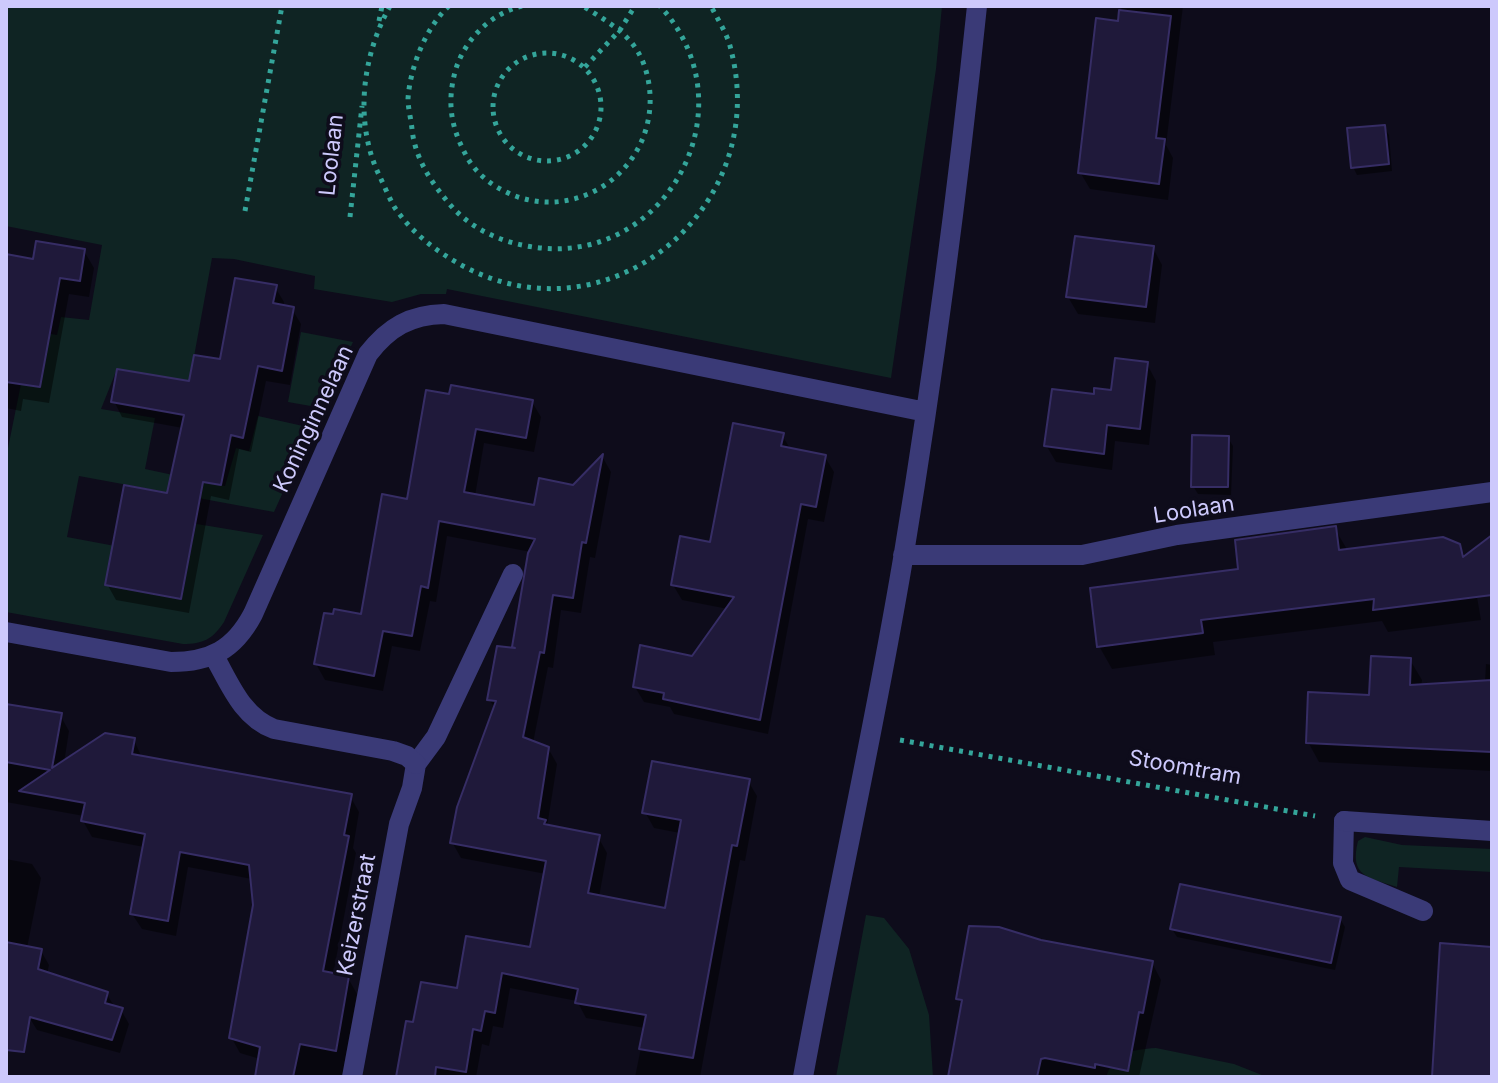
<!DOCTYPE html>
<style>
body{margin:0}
#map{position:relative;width:1498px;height:1083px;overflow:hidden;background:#0e0c1b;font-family:Inter,sans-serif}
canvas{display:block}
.frame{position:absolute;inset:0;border:8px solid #cdc9fc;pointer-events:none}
</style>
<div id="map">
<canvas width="1498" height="1083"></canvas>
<div class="frame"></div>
</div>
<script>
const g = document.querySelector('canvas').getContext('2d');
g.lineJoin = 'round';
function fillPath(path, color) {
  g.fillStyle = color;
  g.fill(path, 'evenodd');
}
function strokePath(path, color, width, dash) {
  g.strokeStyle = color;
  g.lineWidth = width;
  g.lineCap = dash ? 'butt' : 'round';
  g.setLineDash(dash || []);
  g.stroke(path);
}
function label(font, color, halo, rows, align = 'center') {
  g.font = font + ' Inter,sans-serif';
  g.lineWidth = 7;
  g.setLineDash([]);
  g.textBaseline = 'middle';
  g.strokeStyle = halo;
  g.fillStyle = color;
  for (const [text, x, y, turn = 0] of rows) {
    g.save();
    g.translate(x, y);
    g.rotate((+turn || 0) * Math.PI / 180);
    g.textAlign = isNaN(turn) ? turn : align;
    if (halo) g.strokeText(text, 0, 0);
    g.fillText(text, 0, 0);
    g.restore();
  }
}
fillPath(new Path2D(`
 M6 6H942L936 69 891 378 447 289 446 294H421L392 302 314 289 315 276 234 259 212 258 189 384 117 369 101 409 155 418 145 469 225 486 236 448 249 451 258 416 312 428 274 512 79 476 67 537 131 549 137 514 263 535 224 622C213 639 203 644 183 644L6 612V458L27 354 6 326 57 335 61 317 89 320 102 245 6 226Z
 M301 332 353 342 322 408 288 402Z
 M1365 837 1402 845 1492 849V872L1399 867 1397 887C1368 877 1349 877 1358 841Z
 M866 915 884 918 909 949 929 1015 933 1077H836Z
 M1156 1048 1234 1064 1267 1077H1106C1115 1051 1131 1050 1156 1048Z`), '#0f2423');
fillPath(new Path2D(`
 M1122 6H1183L1166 145 1173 158 1168 200 1090 189 1080 172Z
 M1384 127 1389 135 1392 171 1357 175 1353 167Z
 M1153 248 1162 265 1155 323 1078 314 1068 297Z
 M84 251 94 268 89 297 69 294 49 403 23 399 21 411 6 408V256L35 261Z
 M275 287 284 302 283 307 292 309 301 324 290 385 266 381 251 452 239 449 229 500 211 496 189 613 116 600 107 584 169 496 183 428 122 417 114 401 191 383 221 362Z
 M1147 364 1156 381 1149 445 1115 441 1112 470 1056 462 1046 445 1096 396 1113 392Z
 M428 392 532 402 541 417 534 452 484 443 475 496 536 507 573 487 603 458 611 472 595 558 590 557 581 613 561 610 553 668 548 667 533 743 548 748 557 764 547 827 598 837 607 853 599 897 667 910 680 833 654 828 645 812 748 781 757 796 745 861 740 860 700 1077H635L645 1028 586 1018 577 1001 510 988 503 1028 493 1026 489 1046 482 1044 476 1077H399L414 1024 458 991 532 950 546 874 461 858 452 842 495 709 489 699 516 650 531 552 447 536 436 602 430 601 420 651 392 646 383 691 325 680 316 664 363 617 408 501Z
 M782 435 791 450 825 457 834 472 824 522 808 519 768 734 674 714 670 707 644 702 635 687 693 658 728 609 682 600 673 585 712 544Z
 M1228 438 1233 446 1231 495 1198 494 1193 486Z
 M1335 529 1348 551 1459 545 1472 568 1481 620 1388 632 1382 621 1213 642 1215 655 1112 669 1099 646 1241 571Z
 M1410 660 1422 680 1421 687 1485 682 1486 664 1492 665V771L1319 762 1308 742 1370 697Z
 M6 706 60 715 69 731 64 763 134 740 142 758 350 796 359 812 353 848 356 853 333 975 348 978 357 994 342 1077H257L260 1059 240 1053 231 1037 255 905 252 879 188 867 176 936 142 929 132 914 144 847 92 837 83 821 84 816 6 802Z
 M6 859 32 864 41 878 27 948 41 951 49 965 47 974 107 994 115 1008 121 1010 129 1024 120 1053 37 1030 29 1017 6 1013Z
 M1340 919 1345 927 1335 970 1177 937 1172 929Z
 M1040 942 1152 963 1161 980 1139 1077H950L963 1007 958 999Z`), '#0007');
const building = new Path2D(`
 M1119 10 1171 16 1156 138 1165 139 1159 184 1078 173 1096 18 1118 21Z
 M1385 125 1389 164 1351 168 1347 128Z
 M1075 236 1154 246 1146 307 1066 297Z
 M36 241 85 249 80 281 60 278 40 387 6 382V254L33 259Z
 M235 278 277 285 273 303 294 307 282 371 258 366 243 438 231 435 221 485 203 482 181 599 105 585 124 485 167 493 184 415 111 402 117 369 189 381 194 355 220 359Z
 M1115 358 1148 362 1140 429 1107 425 1104 454 1044 446 1052 389 1094 394V388L1111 390Z
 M451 385 533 400 526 438 476 429 464 492 534 505 539 478 573 485 603 454 586 543 582 542 573 598 553 595 544 653 540 652 523 737 549 747 538 818 546 820 544 824 600 835 588 893 665 908 681 820 642 813 652 761 750 779 737 846 732 845 693 1058 639 1049 646 1015 575 1003 578 989 502 973 495 1013 485 1011 481 1031 473 1029 466 1072 436 1067 435 1077H396L406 1021 413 1022 421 982 457 988 466 936 530 947 546 861 450 843 457 807 496 701 487 700 497 646 515 648 512 647 528 553 535 539 439 521 428 588 421 586 412 636 383 631 374 676 314 664 324 613 333 614 334 609 361 614 382 494 407 499 426 390 449 394Z
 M733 423 784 433 781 446 826 455 816 507 801 504 760 720 663 699 664 693 633 687 640 645 692 656 734 597 671 585 680 536 710 542Z
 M1192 435 1229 436 1228 487H1191Z
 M1336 526 1339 550 1443 537 1460 544 1463 557 1492 535V595L1373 610 1374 599 1201 620 1203 633 1097 647 1090 588 1238 569 1235 540Z
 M1371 656 1411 658 1410 685 1492 680V752L1306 743 1308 692 1369 695Z
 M6 704 62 713 52 768 105 733 135 738 132 754 352 794 344 835 349 836 323 971 349 976 336 1051 300 1044 293 1077H255L260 1047 229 1038 253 905 249 865 180 852 168 921 130 914 145 834 81 821 85 803 19 791 50 770 6 762Z
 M1180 884 1341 917 1331 963 1170 929Z
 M969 926 999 927 1041 940 1153 961 1143 1013 1139 1012 1128 1071 1095 1064V1068L1045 1058 1041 1059 1037 1077H948L962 1000 956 999Z
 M6 942 42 949 38 969 108 992 105 1003 123 1008 112 1040 30 1017 24 1052 6 1050Z
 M1440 943 1492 947V1077H1432Z`);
fillPath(building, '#1f193a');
strokePath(building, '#362d65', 2);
strokePath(new Path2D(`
 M390 6C362 56 354 122 379 175 384 185 389 198 395 208 412 233 437 252 463 266 609 344 772 208 731 50 728 35 718 20 711 6
 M449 6C426 27 410 67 408 99 408 108 411 119 412 129 415 160 433 185 453 208 473 229 499 241 527 246 664 272 754 108 660 6
 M522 6C488 14 461 44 454 76 447 106 452 130 467 157 477 176 498 190 518 197 582 218 647 171 650 105 651 88 647 67 638 52 626 31 603 19 583 6
 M379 21 382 6
 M493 107a54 54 0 1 1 108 0a54 54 0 1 1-108 0Z
 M585 67 620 30 635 6
 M245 211 282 6
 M350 217 362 106
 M900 740 1315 816`), '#34a59a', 5, [4, 6]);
strokePath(new Path2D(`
 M1344 821 1343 863 1350 880 1423 911
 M352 1077 399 824 412 788 416 764 436 737 513 574`), '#3a3a77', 20);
strokePath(new Path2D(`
 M903 555H1082L1177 535 1492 492
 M6 632 171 662C210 662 234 650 253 614L368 354C389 327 410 315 444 314L926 412
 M214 656C230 684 242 717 274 729L393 751 407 756 416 764
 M1344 821 1492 831
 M803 1077C835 902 875 728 904 553 934 371 958 189 977 6`), '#3a3a77', 20);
label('22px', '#cdc9fc', '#0e0c1b', [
 ["Loolaan",332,155,-84],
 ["Koninginnelaan",314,419,-65],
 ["Loolaan",1194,510,-9],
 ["Stoomtram",1185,768,10],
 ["Keizerstraat",357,915,-79]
]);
</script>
